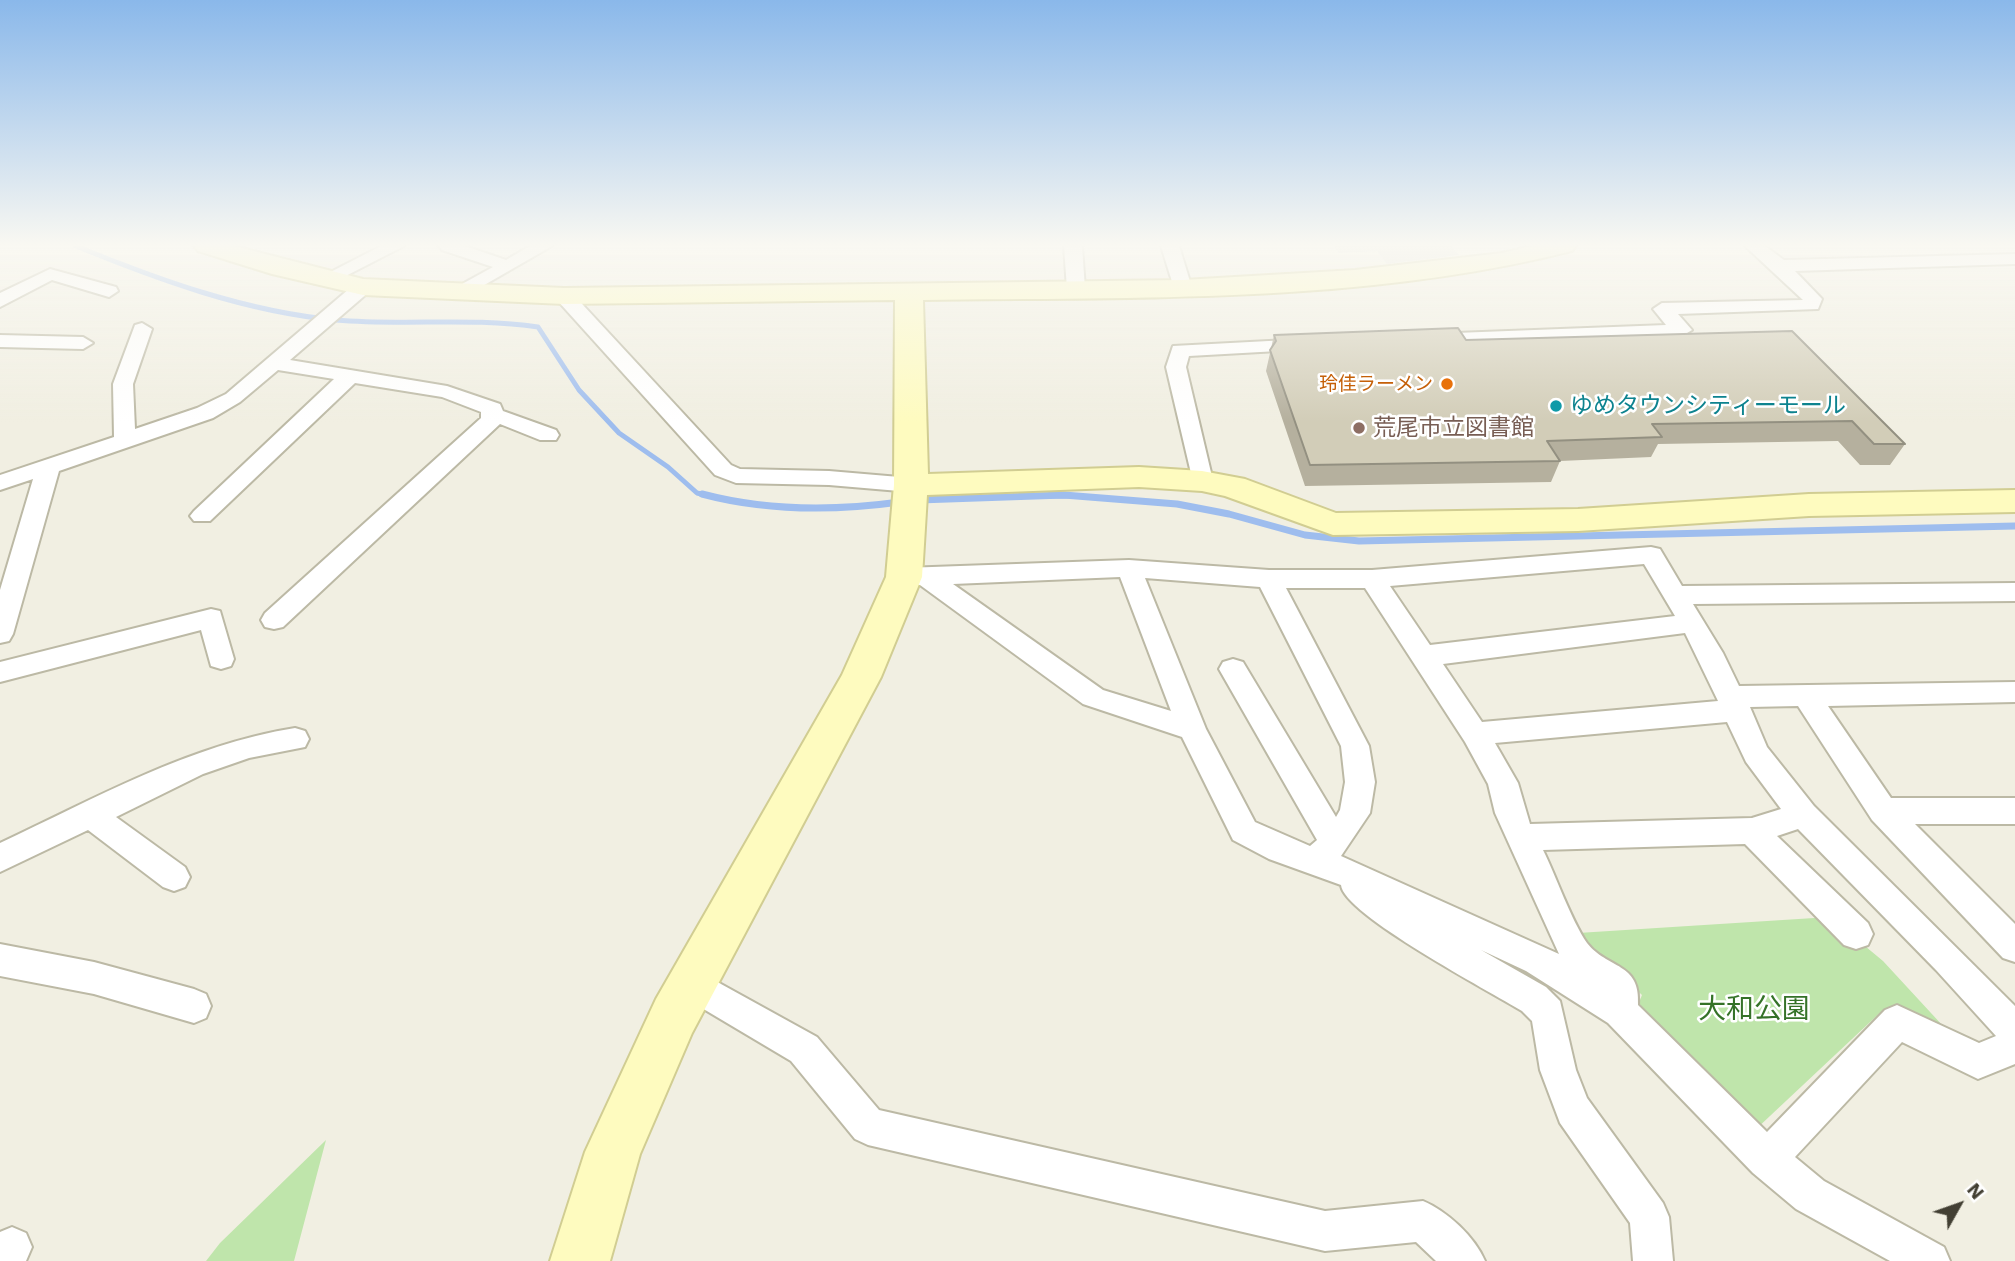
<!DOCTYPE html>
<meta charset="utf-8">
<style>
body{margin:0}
#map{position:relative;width:2015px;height:1261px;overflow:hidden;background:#f1efe2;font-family:"Work Sans",sans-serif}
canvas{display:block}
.north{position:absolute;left:1924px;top:1170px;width:70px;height:70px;-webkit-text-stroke:5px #fff;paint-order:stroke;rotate:50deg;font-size:19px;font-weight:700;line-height:28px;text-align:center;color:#423f33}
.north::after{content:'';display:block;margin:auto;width:24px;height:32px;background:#423f33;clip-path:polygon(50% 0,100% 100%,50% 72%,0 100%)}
</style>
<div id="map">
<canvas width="2015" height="1261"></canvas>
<div class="north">N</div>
</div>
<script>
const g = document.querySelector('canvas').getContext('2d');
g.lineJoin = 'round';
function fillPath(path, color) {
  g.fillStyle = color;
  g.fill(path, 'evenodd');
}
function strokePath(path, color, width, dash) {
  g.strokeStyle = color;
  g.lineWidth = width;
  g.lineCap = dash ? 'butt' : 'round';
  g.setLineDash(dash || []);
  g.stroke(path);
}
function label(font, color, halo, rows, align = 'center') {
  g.font = font + ' "Work Sans","Noto Sans JP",sans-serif';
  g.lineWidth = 5;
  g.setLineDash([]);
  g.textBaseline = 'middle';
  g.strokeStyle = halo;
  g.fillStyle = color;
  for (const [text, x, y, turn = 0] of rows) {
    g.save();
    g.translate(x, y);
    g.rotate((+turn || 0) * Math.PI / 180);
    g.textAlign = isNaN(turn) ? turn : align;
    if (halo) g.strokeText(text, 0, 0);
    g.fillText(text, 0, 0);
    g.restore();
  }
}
fillPath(new Path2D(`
 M1830 917 1883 961 1943 1026 1884 1009 1754 1131 1634 1015 1642 995 1578 933Z
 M326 1140 294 1261H206L220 1243Z`), '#bfe5ab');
fillPath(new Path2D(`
 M1334 246H1451L1459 255 1387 264 1377 251 1339 253Z`), '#e1e0db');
strokePath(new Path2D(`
 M76 246C159 280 247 312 336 320 404 326 471 317 538 327L579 390 619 433 668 467 697 493 709 496
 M1035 496H1076`), '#9ebdee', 5);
strokePath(new Path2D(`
 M702 494C766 511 834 511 900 502
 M919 500 1064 495 1177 504 1229 514 1305 535 1359 541 2015 526`), '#9ebdee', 7);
const street = new Path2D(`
 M381 246H404L332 283 326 284 317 279Z
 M439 246H465L506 260 530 246H552L460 299 453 297 451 293 453 289 493 267 442 250Z
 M1064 246H1082L1085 289 1083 293H1069L1067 289Z
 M1161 246H1179L1192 288 1190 292H1176L1174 288Z
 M1745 246H1765L1784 260 2015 254V264L1795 271 1822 299 1818 309 1678 314 1692 330 1682 336 1429 346 1419 340 1429 334 1666 325 1653 309 1662 303 1803 300Z
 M50 269 116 287 118 291 109 297 52 280 0 307V293Z
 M363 281 370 283 372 287 370 291 290 360 447 386 500 404 503 411 556 430 559 435 556 440H540L500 424 283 627 274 629 265 627 261 620 265 613 481 418V412L442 397 355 383 210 521H194L190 516 194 511 334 379 278 370 240 402 213 418 59 471 13 634 9 641 0 643V590L33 479 0 490V475L114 437 113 384 135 325 142 323 152 329 133 384 135 429 197 408 226 394 356 283Z
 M564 290 571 292 731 465 740 469 829 471 911 478 919 480 922 485 919 490 911 492 829 485 736 483 715 475 557 300 555 296Z
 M0 335 83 337 93 343 83 349 0 347Z
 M1307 339 1317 345 1314 349 1189 356 1186 367 1213 481 1210 486H1194L1166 367 1173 346Z
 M1651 547 1660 549 1682 586 2015 583V601L1693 604 1723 653 1739 686 2015 682V702L1828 706 1891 798H2015V824H1915L2015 924V962L2003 958 1872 820 1798 706 1750 707 1767 747 1814 806 2015 1006V1064L1978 1079 1902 1042 1795 1157 1824 1181 1944 1247 1950 1261H1890L1796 1209 1753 1173 1608 1023 1526 971 1481 950 1546 987 1560 1001 1576 1070 1587 1098 1663 1203 1669 1217 1673 1261H1633L1630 1223 1560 1123 1540 1070 1532 1021 1522 1011C1491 992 1343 914 1341 885L1269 859 1233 840 1182 737 1083 704 920 585 895 583 891 577 895 571 904 568 1129 560 1269 570H1372ZM1644 564 1675 616 1430 645 1390 586ZM1120 577 1171 711 1103 690 953 584ZM1145 578 1260 587 1341 746 1345 782 1340 810 1336 817 1243 662 1233 659 1223 662 1219 669 1317 840 1310 846 1255 822 1206 729ZM1286 588H1365L1465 742 1488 784 1495 813 1559 954 1341 856 1370 813 1375 782 1369 746ZM1685 633 1718 701 1482 722 1443 664ZM1727 722 1746 762 1781 809 1752 818 1530 824 1518 783 1495 743ZM1798 829 1936 970 1996 1036 1979 1043 1897 1005 1885 1010 1767 1132 1638 1005C1641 962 1607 969 1587 943 1571 920 1556 876 1543 850L1745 844 1844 945 1856 949 1868 945 1873 934 1868 923 1777 836Z
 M211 609 220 611 234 659 231 666 221 669 211 666 201 630 0 682V662Z
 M295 728 305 731 309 739 305 747 249 758 203 774 116 817 185 867 190 877 185 887 174 891 163 887 88 830 0 872V843C96 798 189 745 295 728Z
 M0 944 94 962 194 989 206 994 211 1006 206 1018 194 1023 94 994 0 976Z
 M692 968 817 1037 879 1110 1325 1211 1423 1201C1447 1211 1475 1237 1485 1261H1436L1416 1242 1325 1251 868 1145 855 1139 791 1061 680 995 675 984 680 973Z
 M12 1227 26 1233 32 1247 26 1261H0V1232Z`);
const secondary = new Path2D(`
 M194 246H234L363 279 564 288 1183 280 1355 270 1502 253 1532 246H1576L1572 251C1361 304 1139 297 923 300L928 474 1139 467 1202 471 1245 479 1336 513 1578 509 1809 494 2015 490V512L1809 516 1578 531 1333 535 1225 496 1202 491 1139 487 927 495 922 577 881 677 692 1033 640 1154 610 1261H550L585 1152 656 999 842 675 886 577 894 485 895 300 564 304 363 295 272 274 198 251Z`);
strokePath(street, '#bcb9a5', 4);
strokePath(secondary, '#d1cd92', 4);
fillPath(street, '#fff');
fillPath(secondary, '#fefbbf');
fillPath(new Path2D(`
 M1792 331 1905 444 1890 465H1860L1838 441 1658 444 1651 457 1560 461 1551 482 1305 486 1266 371 1274 335 1466 340Z`), '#b5b09e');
const building = new Path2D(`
 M1458 328 1466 340 1792 331 1905 444H1874L1852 421 1652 424 1662 437 1547 441 1560 461 1310 465 1270 350 1276 341 1274 335Z`);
fillPath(building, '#d2cdb8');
strokePath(building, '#939081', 2);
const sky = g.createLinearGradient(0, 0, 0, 422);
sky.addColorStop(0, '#8ab8ea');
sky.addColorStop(0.58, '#f9f8f2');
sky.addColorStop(1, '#f9f8f200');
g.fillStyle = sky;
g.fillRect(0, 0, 2015, 422);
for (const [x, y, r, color] of [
 [1447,384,7,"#e8710a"],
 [1556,406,7,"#0f9aa8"],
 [1359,428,7,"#8d6e63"]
]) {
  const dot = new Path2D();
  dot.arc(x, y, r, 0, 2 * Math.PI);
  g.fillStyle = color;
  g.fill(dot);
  strokePath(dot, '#fff', 2.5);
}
label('19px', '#c56008', '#fff', [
 ["玲佳ラーメン",1433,384]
], 'right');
label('23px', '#0d838f', '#fff', [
 ["ゆめタウンシティーモール",1570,406]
], 'left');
label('23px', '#785e54', '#fff', [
 ["荒尾市立図書館",1373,428]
], 'left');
label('28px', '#357228', '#fff', [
 ["大和公園",1754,1010]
]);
</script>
